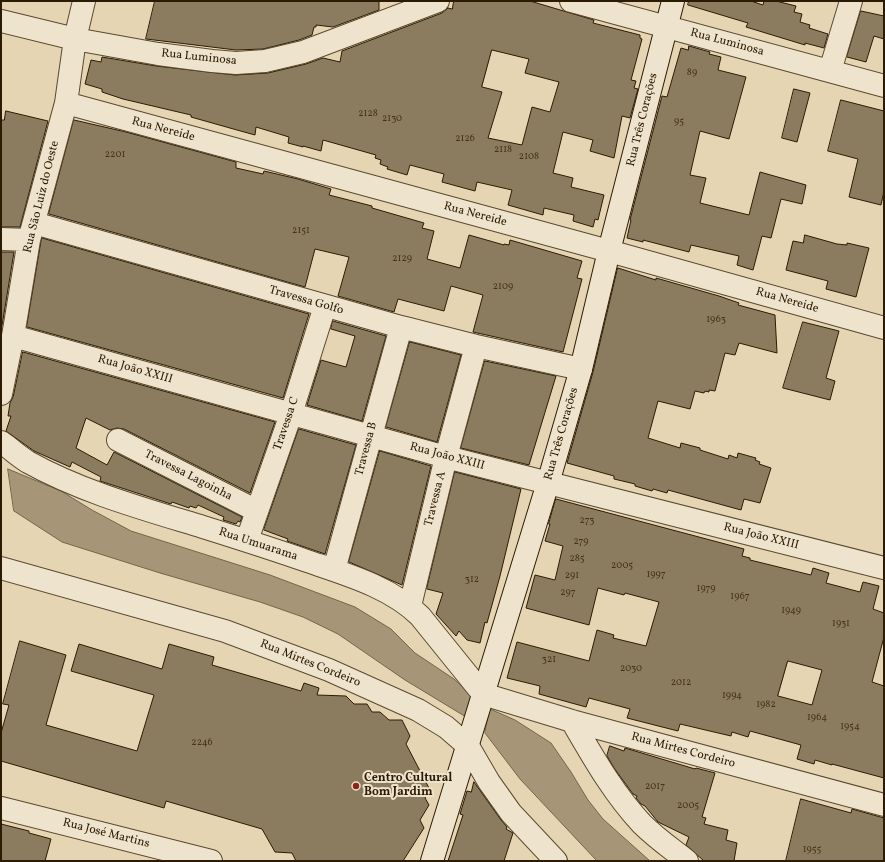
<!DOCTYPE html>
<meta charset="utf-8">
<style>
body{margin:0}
#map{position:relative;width:885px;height:862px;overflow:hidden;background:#e5d5b3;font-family:Vollkorn,serif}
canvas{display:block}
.frame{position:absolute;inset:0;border:2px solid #2c1b03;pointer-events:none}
</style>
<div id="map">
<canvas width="885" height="862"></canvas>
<div class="frame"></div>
</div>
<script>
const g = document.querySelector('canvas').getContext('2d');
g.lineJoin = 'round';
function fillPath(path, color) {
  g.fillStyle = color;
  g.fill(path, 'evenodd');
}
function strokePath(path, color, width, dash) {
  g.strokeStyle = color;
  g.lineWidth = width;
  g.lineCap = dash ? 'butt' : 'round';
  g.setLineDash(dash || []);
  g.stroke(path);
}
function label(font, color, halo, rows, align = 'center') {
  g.font = font + ' Vollkorn,serif';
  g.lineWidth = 4;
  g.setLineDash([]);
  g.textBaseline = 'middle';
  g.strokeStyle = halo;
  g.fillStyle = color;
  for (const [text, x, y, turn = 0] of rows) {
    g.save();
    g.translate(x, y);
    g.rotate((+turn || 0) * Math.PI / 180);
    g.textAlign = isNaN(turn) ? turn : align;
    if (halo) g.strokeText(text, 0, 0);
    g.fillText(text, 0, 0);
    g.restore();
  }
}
const water = new Path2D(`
 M8 469 61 491 92 510 131 531 270 575 355 607 391 629 415 653 454 679 475 698 471 720 405 680 338 634 303 617 260 602 160 573 62 542 14 511Z
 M490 709 515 720 551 743 571 772 588 800 603 819 650 861H597L520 779 485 733Z`);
fillPath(water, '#a69677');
strokePath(water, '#756549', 1);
const building = new Path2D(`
 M155 1H379V10L333 27 316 25V27H314L312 35 299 40 263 49 236 50 146 39Z
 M454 1H530L594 20 593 23 640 35V38L642 39 631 80 636 81 634 88 638 89 630 118 622 116 614 158 590 151 593 140 563 132 553 173 573 178 571 187 604 195 598 220 595 219 593 227 573 221 574 215 544 208 543 215 508 205 512 190 477 182 475 191 442 182 444 174 410 165 407 175 387 169 388 167 380 164 381 160 375 158 376 155 323 140 321 151 303 146V147L288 143 289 137 256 127 255 135 237 130 191 117V115L123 99 102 92V89L85 84 91 60 101 62 102 57 156 66 235 75 268 73 306 64 323 58 340 62 342 51 442 13 448 8 452 9ZM492 50 529 59 525 73 559 82 550 112 532 107 522 145 488 138 502 92 482 87Z
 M689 1H751L763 5 764 1H776L796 6 794 12 802 14 800 22 810 25 809 28 828 34 824 48 805 43V45L746 27 748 23 688 5Z
 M861 11 884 16V39L874 36 866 62 847 57Z
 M689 46 710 52 709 54 721 57 718 70 746 77 729 139 700 131 690 175 706 178 700 203 749 215 760 172 806 185 802 204 781 199 771 238 762 236 753 270 737 265 739 256 691 245 689 252 643 240V242L627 238 631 220H630L662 96 667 97 681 48 688 50Z
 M794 89 810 93 797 142 782 138Z
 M841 100 884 111V191L881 205 849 197 858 159 828 151Z
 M6 111 48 121 20 227H1V120H4Z
 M74 120 126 132 236 162V168L263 174 264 171 298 179 331 189 329 195 372 206V208L424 223 422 228 434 231 427 259 460 268 469 235 504 245V244L509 245 510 240 582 261 577 278 582 279 563 352 473 332 483 295 451 286 444 311 398 299 394 312 338 296 349 257 315 249 305 287 49 214Z
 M805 235 837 244 847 245V243L869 248 856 297 826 289 828 281 786 270 793 241 803 243Z
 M42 238 309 314 283 398 27 327Z
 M1 252H14L1 332Z
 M618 268 656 280V278L719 296 739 303 738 305 775 315 777 353 739 343 735 355 725 353 715 391 709 390V392L705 391 704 393 695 391 690 409 658 401 648 438 680 448 681 443 700 448V450L728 459 729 455 737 458 738 453 756 458 755 460 760 462 759 464 771 468 760 503 744 499 741 510 668 490 667 493 653 489 652 491 635 486V484L614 479V476L567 463 593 372Z
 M333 321 386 336 362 421 307 405 321 360 346 367 355 336 331 329Z
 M803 322 839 331 826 378 835 381 830 400 783 388Z
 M410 342 461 355 437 442 386 427Z
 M23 352 275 422 250 493 124 429 117 428 110 430 86 418 76 448 107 465 114 452 242 517 240 522 238 521 236 524 223 520 224 517 198 505 196 508 190 506 189 508 172 502 171 504 100 481 101 477 72 462 70 467 34 451 6 431 11 416H8L10 403 13 397Z
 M485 361 556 376 529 465 461 448Z
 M299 429 356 445 325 554 287 541 288 539 264 530Z
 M380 451 431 466 402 585 349 562Z
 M455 472 521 489 500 576 487 623 485 622 480 643 467 640 459 631 456 636 436 614 443 593 427 589Z
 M556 499 744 549 742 556 750 558V560L811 575 813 568 829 573 826 583 860 592 863 582 879 586 873 609 884 613V637L872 682 884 686V778L832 764V765L815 760 814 764 797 759 801 745 750 731 748 737 732 732 731 736 680 724 678 731 627 718 630 709 589 698 586 707 539 694 540 686 507 678 517 642 589 661 597 630 614 635 613 638 646 646 659 602 625 593 624 595 598 588 589 625 526 608 535 575 555 580 563 546 545 541 550 524H549ZM788 661 822 670 812 705 778 696Z
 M20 641 66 655 46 725 137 751 154 695 71 671 79 644 162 669 169 644 214 657 212 665 301 691 304 683 319 688 317 695 346 696 354 704H367L372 712H380L389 720H402L410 736 406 744 430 790 425 798 429 805 420 820 424 828 403 861H296L292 853 275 852 262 829 166 801 164 808 1 761V733L9 705 3 704Z
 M610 746 624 751 625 748 695 769 696 768 715 773 702 817 706 818 704 824 728 830 726 840 737 843 734 861H704L686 845 689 837 658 822 645 806 641 804 636 798 637 796 633 794 614 768 607 756Z
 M474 782 501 820 507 827 506 829 513 833 504 861H448L463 815 460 814 467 791 471 792Z
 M801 799 851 813 852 809 884 818V861H786Z
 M1 824 29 831V833L51 839 45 861H1Z`);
fillPath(building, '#8c7c5f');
strokePath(building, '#2c1b03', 1);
const street = new Path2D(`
 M571 1 884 86
 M1 21 75 39 158 54 212 61 236 63 265 61 303 52 438 1
 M830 71 851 1
 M66 103 609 251 884 328
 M34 223 401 327 476 346 581 369
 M1 239 29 240
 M13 336 446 457 884 568
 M1 394 13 336 29 240 66 103 75 39 84 1
 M118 440 257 511
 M1 442C10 448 18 456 28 462 82 492 144 509 203 527 238 538 273 549 307 561 345 574 391 587 420 616L483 694 572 721 884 805
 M247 540 291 414 325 306
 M1 568 225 631 329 670 418 710 446 727 468 746 489 782 511 813 556 861
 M334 570 401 327
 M410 606 446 457 476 346
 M572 721C593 757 613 793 642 824 656 838 672 849 687 861
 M1 808 211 861`);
const secondary = new Path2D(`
 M432 861 548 483 581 369 609 251 673 1`);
strokePath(street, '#5a4a2f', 24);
strokePath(secondary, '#2c1b03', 24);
strokePath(street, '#eee4ce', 22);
strokePath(secondary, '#eee4ce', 22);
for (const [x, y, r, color] of [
 [356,786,4,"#8f2418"]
]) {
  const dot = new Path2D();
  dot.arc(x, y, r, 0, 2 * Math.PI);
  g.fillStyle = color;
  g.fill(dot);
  strokePath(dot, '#eee4ce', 1.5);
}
label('10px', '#44331a', null, [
 ["89",692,73],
 ["2128",368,114],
 ["2130",392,119],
 ["95",679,122],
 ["2126",465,139],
 ["2118",503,150],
 ["2201",115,155],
 ["2108",529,157],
 ["2151",301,231],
 ["2129",402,259],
 ["2109",503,287],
 ["1963",716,320],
 ["273",587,521],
 ["279",581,542],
 ["285",577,559],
 ["2005",622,566],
 ["1997",656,575],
 ["291",572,576],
 ["312",472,580],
 ["1979",706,589],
 ["297",568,593],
 ["1967",740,597],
 ["1949",791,611],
 ["1931",841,624],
 ["321",549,660],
 ["2030",631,669],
 ["2012",681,683],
 ["1994",732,696],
 ["1982",766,705],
 ["1964",817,718],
 ["1954",850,727],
 ["2246",202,743],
 ["2017",655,787],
 ["2005",688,806],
 ["1955",812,850]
]);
label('12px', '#2c1b03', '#eee4ce', [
 ["Rua Luminosa",727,43,15],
 ["Rua Luminosa",199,58,6],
 ["Rua Três Corações",643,120,-76],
 ["Rua Nereide",163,130,15],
 ["Rua São Luiz do Oeste",42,197,-76],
 ["Rua Nereide",475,215,15],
 ["Travessa Golfo",306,301,16],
 ["Rua Nereide",787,301,16],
 ["Rua João XXIII",135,370,16],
 ["Travessa C",287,424,-71],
 ["Rua Três Corações",562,434,-74],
 ["Travessa B",367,449,-75],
 ["Rua João XXIII",447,457,15],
 ["Travessa Lagoinha",188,476,27],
 ["Travessa A",436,499,-76],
 ["Rua João XXIII",761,537,14],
 ["Rua Umuarama",258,545,18],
 ["Rua Mirtes Cordeiro",310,664,22],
 ["Rua Mirtes Cordeiro",683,751,15],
 ["Rua José Martins",106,834,14]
]);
label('bold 12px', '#2c1b03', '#eee4ce', [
 ["Centro Cultural",364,779],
 ["Bom Jardim",364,793]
], 'left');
</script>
